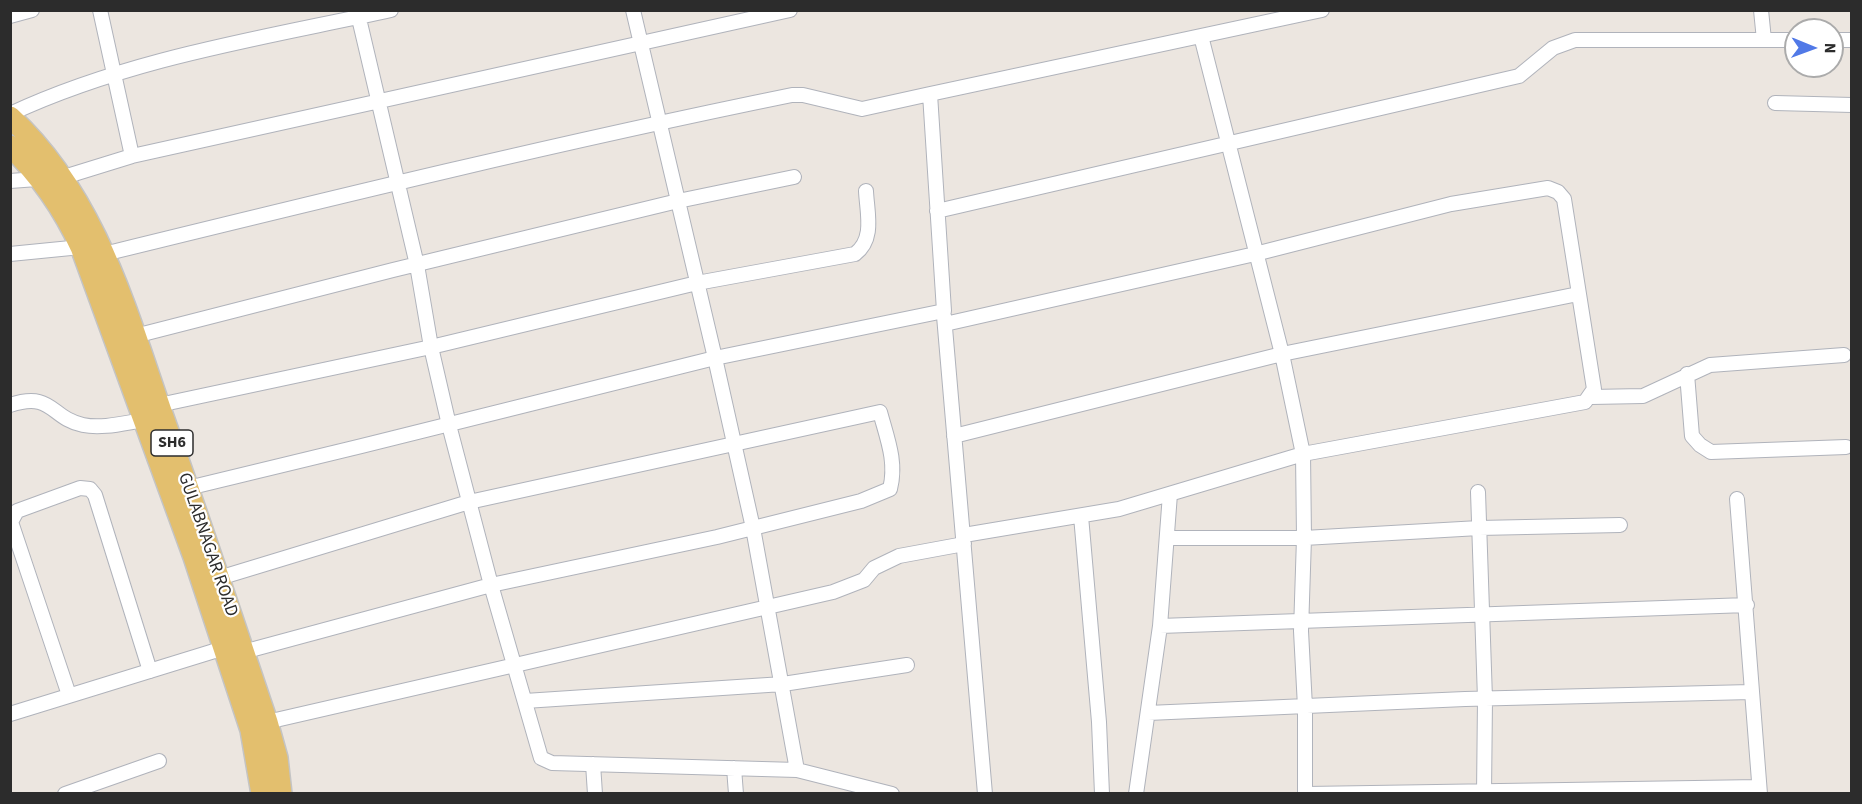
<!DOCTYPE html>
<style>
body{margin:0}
#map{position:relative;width:1862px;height:804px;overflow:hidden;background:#ece6e0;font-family:"Source Sans 3",sans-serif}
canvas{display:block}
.frame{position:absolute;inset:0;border:12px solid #2c2c2c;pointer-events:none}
.north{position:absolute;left:1784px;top:18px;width:60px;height:60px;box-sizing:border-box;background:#fff;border:2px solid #ababab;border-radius:50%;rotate:91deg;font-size:16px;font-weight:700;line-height:24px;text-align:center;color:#2c2c2c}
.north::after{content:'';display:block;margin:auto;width:21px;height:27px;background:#5179e7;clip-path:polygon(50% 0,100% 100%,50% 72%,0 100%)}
</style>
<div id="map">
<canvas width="1862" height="804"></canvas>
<div class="frame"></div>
<div class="north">N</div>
</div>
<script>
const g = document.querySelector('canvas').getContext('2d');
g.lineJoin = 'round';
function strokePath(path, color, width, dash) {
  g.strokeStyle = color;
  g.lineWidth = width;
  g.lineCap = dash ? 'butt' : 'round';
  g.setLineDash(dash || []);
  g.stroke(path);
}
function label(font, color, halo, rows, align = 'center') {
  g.font = font + ' "Source Sans 3",sans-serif';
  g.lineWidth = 4.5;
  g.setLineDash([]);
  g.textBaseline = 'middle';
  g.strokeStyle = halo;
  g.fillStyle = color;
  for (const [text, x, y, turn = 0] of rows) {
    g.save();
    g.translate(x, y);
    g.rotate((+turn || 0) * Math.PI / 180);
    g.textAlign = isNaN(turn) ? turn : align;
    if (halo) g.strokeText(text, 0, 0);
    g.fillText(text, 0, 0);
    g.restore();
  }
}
const minor = new Path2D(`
 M100 10 132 156
 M633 10 715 358 944 311 930 94 1322 10
 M1761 10 1764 40
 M10 16 32 10
 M1201 36 1282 354 1303 454 1304 538 1301 631 1305 707V794
 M1832 40H1852
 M1775 103 1852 105
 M10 114C130 58 263 38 391 10
 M10 181 64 177 132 156 790 10
 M937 211 1519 76 1553 48 1575 40H1796
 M10 254 81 247
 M104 254C332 198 561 142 792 95H803L862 109 930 94
 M944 316 985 794
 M945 324 1255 254 1451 204 1548 188 1558 192 1564 199 1594 389 1585 402 1303 454 1119 509 964 535
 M135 336 393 270 678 201 794 177
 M1687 374 1692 436 1700 445 1711 452 1846 447
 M1591 397 1643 396 1710 365 1844 355
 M10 405C53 391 50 418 83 425 102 429 124 423 144 420
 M159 405 431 347 697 283 855 254C875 239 867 213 866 191
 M954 436 1282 354 1578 294
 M188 488C364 446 540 402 715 358L753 528 797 770 552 763 541 758 491 585 449 425 431 347 417 265 357 10
 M1478 492 1485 699 1484 794
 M1737 499 1760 794
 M1081 516 1099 722 1102 794
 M1167 538H1304L1479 528 1620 525
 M219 578 469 502 880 412C887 438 897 462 890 489L861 501 717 537 491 585 243 652
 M1160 626 1747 605
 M69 695 11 522 17 511 80 488 90 489 95 495 150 671
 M525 701 783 684 907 665
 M1148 713 1465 699 1751 692
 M10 714 224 648
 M267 722 833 592 864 580 874 568 899 556 964 544
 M593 764 595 794
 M734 768 736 794
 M797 770 892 794
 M65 794 159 761
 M1136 794 1160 626 1170 494
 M1307 794 1759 787`);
const primary = new Path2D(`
 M10 117C96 196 126 311 163 417 199 519 233 621 267 722L277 758 281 794
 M10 146C41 176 63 208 81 247L194 557 251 730 262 794`);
strokePath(minor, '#b0b3bb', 16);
strokePath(primary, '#c4c4c4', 24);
strokePath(minor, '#fff', 14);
strokePath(primary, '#e3bf6e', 21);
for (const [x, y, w] of [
 [172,443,42]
]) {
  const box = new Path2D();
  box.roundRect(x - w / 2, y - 13, w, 26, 4.5);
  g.fillStyle = '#fff';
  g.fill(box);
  strokePath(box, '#2c2c2c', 1.5);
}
label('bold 16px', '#2c2c2c', null, [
 ["SH6",172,443]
]);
label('18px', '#2c2c2c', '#fff', [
 ["GULABNAGAR ROAD",207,545,71]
]);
</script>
